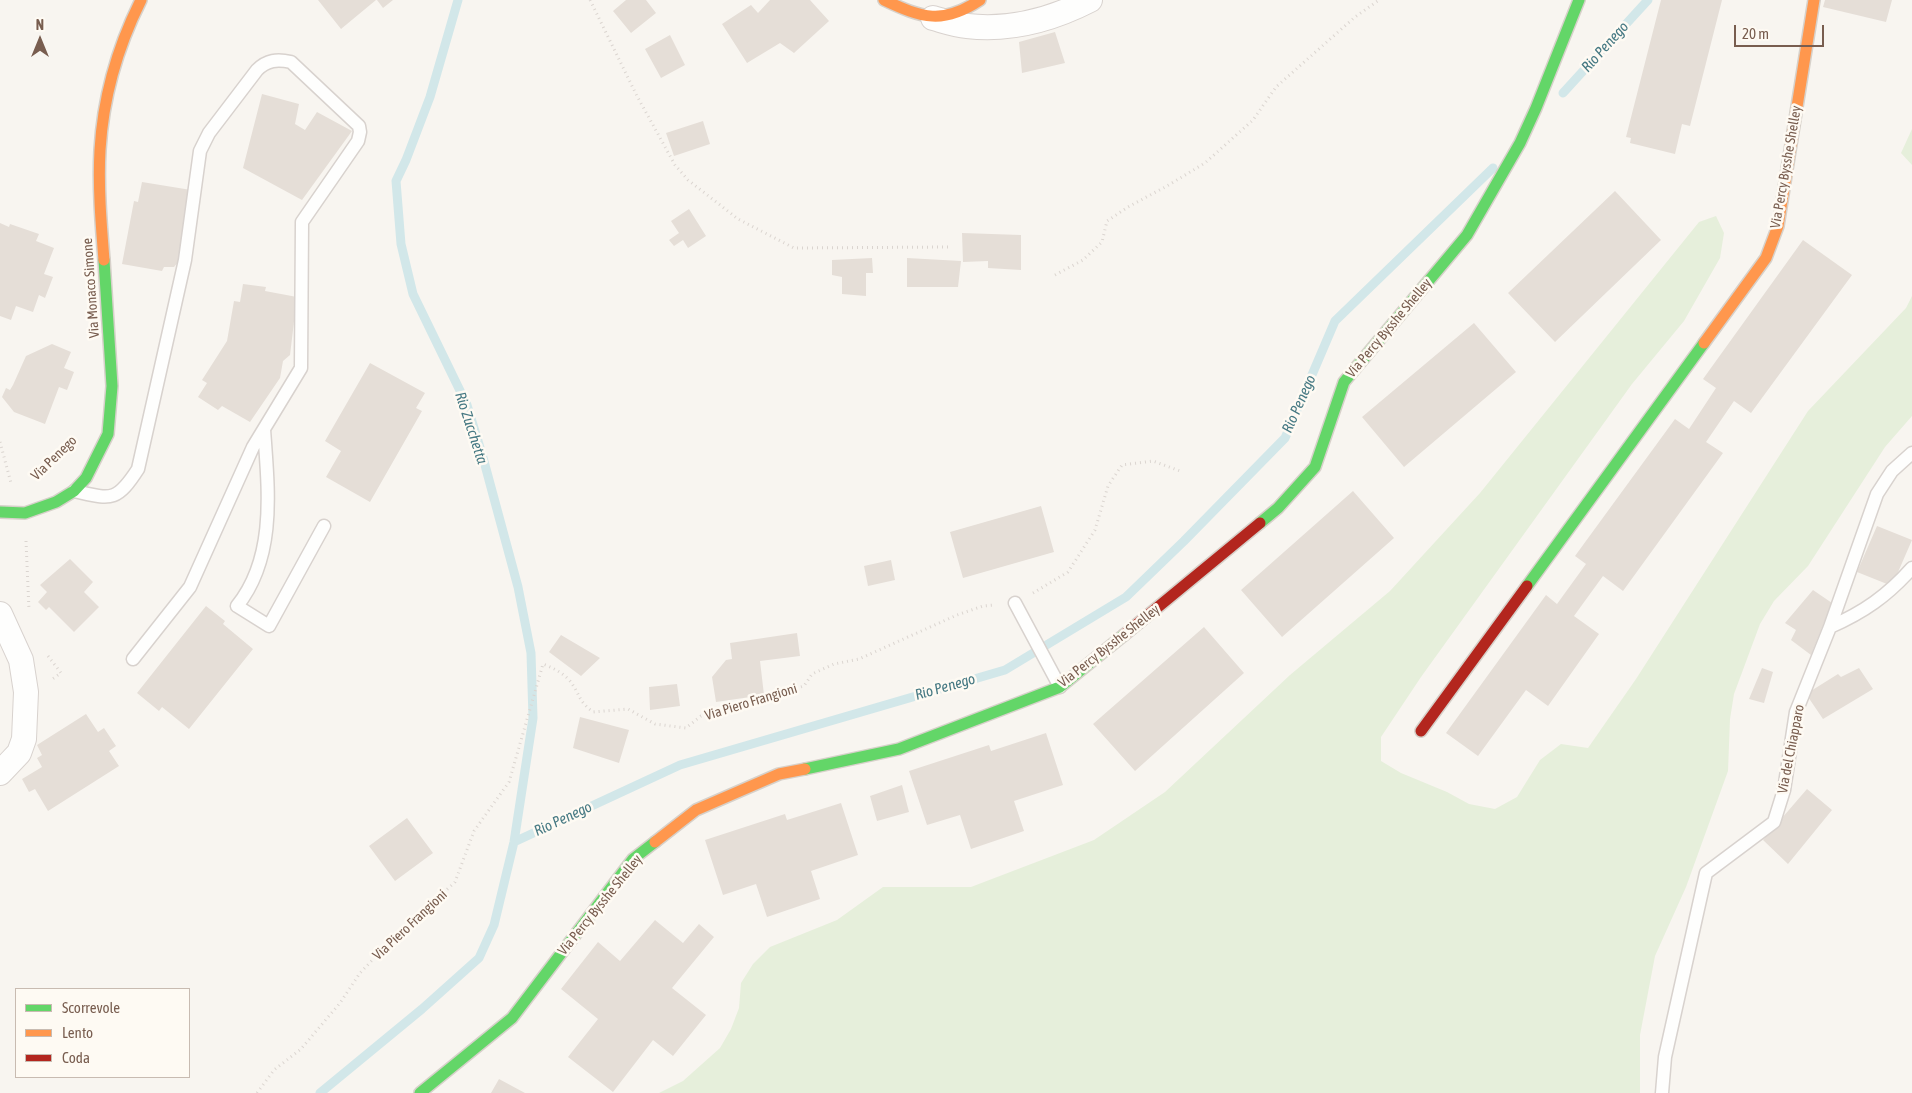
<!DOCTYPE html>
<style>
body{margin:0}
#map{position:relative;width:1912px;height:1093px;overflow:hidden;background:#f8f5f0;font-family:"Asap Condensed",sans-serif}
canvas{display:block}
.legend{position:absolute;left:15px;top:988px;width:175px;height:90px;box-sizing:border-box;background:#fefaf3;border:1px solid #c8bbb1;margin:0;padding:6px 9px;list-style:none;font-size:15px;color:#785d4f}
.legend li{display:flex;align-items:center;gap:10px;height:25px}
.legend b{width:25px;border:1px solid #c8bbb1}
.north{position:absolute;left:15px;top:15px;width:50px;height:50px;-webkit-text-stroke:4px #fefaf3;paint-order:stroke;rotate:0deg;font-size:14px;font-weight:700;line-height:20px;text-align:center;color:#785d4f}
.north::after{content:'';display:block;margin:auto;width:18px;height:22px;background:#785d4f;clip-path:polygon(50% 0,100% 100%,50% 72%,0 100%)}
.scale{position:absolute;left:1734px;top:25px;width:90px;height:22px;box-sizing:border-box;border:2px solid #785d4f;border-top:0;padding-left:6px;font-size:15px;line-height:18px;white-space:nowrap;color:#785d4f;-webkit-text-stroke:4px #fefaf3;paint-order:stroke}
</style>
<div id="map">
<canvas width="1912" height="1093"></canvas>
<ul class="legend">
<li><b style="height:6px;background:#63d668"></b>Scorrevole</li>
<li><b style="height:6px;background:#ff974d"></b>Lento</li>
<li><b style="height:6px;background:#b3261e"></b>Coda</li>
</ul>
<div class="north">N</div>
<div class="scale">20 m</div>
</div>
<script>
const g = document.querySelector('canvas').getContext('2d');
g.lineJoin = 'round';
function fillPath(path, color) {
  g.fillStyle = color;
  g.fill(path, 'evenodd');
}
function strokePath(path, color, width, dash) {
  g.strokeStyle = color;
  g.lineWidth = width;
  g.lineCap = dash ? 'butt' : 'round';
  g.setLineDash(dash || []);
  g.stroke(path);
}
function label(font, color, halo, rows, align = 'center') {
  g.font = font + ' "Asap Condensed",sans-serif';
  g.lineWidth = 5;
  g.setLineDash([]);
  g.textBaseline = 'middle';
  g.strokeStyle = halo;
  g.fillStyle = color;
  for (const [text, x, y, turn = 0] of rows) {
    g.save();
    g.translate(x, y);
    g.rotate((+turn || 0) * Math.PI / 180);
    g.textAlign = isNaN(turn) ? turn : align;
    if (halo) g.strokeText(text, 0, 0);
    g.fillText(text, 0, 0);
    g.restore();
  }
}
fillPath(new Path2D(`
 M1912 129V165L1901 153Z
 M1716 216 1724 233 1720 258 1684 321 1632 384 1421 677 1381 737V761L1401 773 1447 792 1469 804 1495 809 1517 797 1540 760 1561 744 1588 748 1636 679 1808 411 1906 308 1912 296V416L1885 447 1808 566 1774 601 1760 624 1734 694 1730 719 1728 771 1686 887 1655 956 1640 1035V1093H659L683 1081 720 1048 731 1029 739 1008 741 983 753 964 770 947 837 920 883 887H971L1094 840 1165 792 1290 675 1390 591 1480 493 1699 222Z`), '#e6efdb');
strokePath(new Path2D(`
 M1563 93 1648 0
 M514 842 680 765 1005 670 1126 597 1184 541 1285 438 1335 321 1493 168
 M320 1093 422 1009 479 958 494 925 514 842 533 718 531 653 518 587 482 454 467 405 413 294 401 244 396 181 406 160 430 97 458 0`), '#d2e7e9', 9);
fillPath(new Path2D(`
 M318 0H376L341 29Z
 M377 0H393L383 8Z
 M626 0H646L656 13 631 33 613 11Z
 M770 0H810L829 21 794 53 780 43 747 63 722 24 751 5 758 13Z
 M1661 0H1722L1690 126 1682 124 1675 154 1630 143 1631 138 1626 137Z
 M1825 0H1892L1886 22 1823 7Z
 M1055 32 1065 63 1022 73 1019 42Z
 M670 35 685 65 661 78 645 49Z
 M262 94 299 104 295 124 305 130 317 112 352 131 302 200 243 168Z
 M703 121 710 144 674 156 666 133Z
 M142 182 191 190 179 261 174 267H164L162 271 122 264 134 201 138 202Z
 M1615 191 1661 240 1555 342 1508 293Z
 M689 209 706 236 688 248 683 240 674 246 669 240 679 233 671 221Z
 M0 223 9 227 10 224 39 234 36 241 54 248 44 274 53 277 45 298 39 295 33 312 16 306 11 320 0 316Z
 M962 233 1021 235V270L988 268V261L963 262Z
 M1803 240 1852 275 1751 413 1734 401 1706 442 1723 453 1623 591 1603 576 1574 616 1599 634 1548 706 1526 690 1478 756 1446 733 1546 595 1557 604 1586 564 1575 556 1675 419 1689 429 1716 388 1703 379Z
 M872 258 873 273H866V296L842 294V277L832 275V260Z
 M907 258 961 261 958 287H907Z
 M243 284 266 287 265 291 297 297 290 355 283 361 280 378 250 422 222 406 218 410 198 397 207 383 202 380 227 341 234 301 240 302Z
 M1474 323 1516 372 1404 467 1362 417Z
 M52 344 71 352 64 368 74 372 67 390 59 387 45 424 14 412 2 397 6 388 10 390 13 385 26 356Z
 M370 363 425 393 416 408 422 411 370 502 326 477 341 451 325 441Z
 M1353 491 1394 538 1282 637 1241 590Z
 M1041 506 1054 552 963 578 950 532Z
 M1877 526 1912 540 1892 586 1857 572Z
 M70 559 93 582 84 592 99 607 74 632 49 607 46 610 38 602 47 592 40 585Z
 M891 560 895 580 868 586 864 566Z
 M1813 590 1832 603 1811 655 1791 640 1796 630 1785 623Z
 M206 606 225 621 223 624 253 649 189 729 162 707 159 711 137 693Z
 M1204 627 1244 673 1135 771 1093 724Z
 M797 633 800 656 760 661 764 695 716 702 712 677 726 660 732 659 730 643Z
 M561 635 600 658 581 676 549 652Z
 M1762 668 1773 672 1764 703 1749 699Z
 M1859 668 1873 689 1823 719 1806 694 1838 674 1841 677Z
 M677 684 680 706 650 710 649 687Z
 M86 714 98 732 104 728 116 746 109 751 119 766 48 811 35 789 29 792 22 779 42 767 37 758 42 755 37 745Z
 M580 717 629 730 619 763 573 748Z
 M1046 733 1063 785 1014 801 1024 831 971 849 960 815 927 825 909 771 989 745 991 751Z
 M902 785 909 812 877 821 870 796Z
 M1807 789 1832 810 1788 864 1763 840Z
 M841 803 858 855 811 871 820 899 767 917 756 884 723 895 705 840 785 814 787 820Z
 M407 818 433 853 395 881 369 846Z
 M655 920 683 943 699 924 714 937 672 988 706 1015 673 1056 653 1040 613 1092 568 1057 598 1019 561 989 598 942 620 961Z
 M499 1079 525 1093H491Z`), '#e5ded7');
const lane = new Path2D(`
 M264 429C268 488 277 556 237 606L269 626 324 526
 M74 491C111 499 116 503 138 469L185 260 200 151 209 133 257 70C267 60 277 59 291 62L359 126 360 132 358 141 302 222 301 368 253 447 190 587 133 659
 M1015 603 1060 687
 M1830 627C1864 612 1887 596 1912 568
 M1662 1093 1665 1057 1706 873 1774 822 1784 790 1796 712 1830 627 1877 494 1892 471 1912 453`);
const street = new Path2D(`
 M933 18C944 21 955 25 967 26 1010 31 1051 20 1090 0
 M0 614 21 660 26 692 24 739 19 753 0 773`);
const fast = new Path2D(`
 M0 512 25 513 56 502 74 491 86 478 108 434 112 386 104 260
 M1260 523 1278 508 1315 467 1344 382 1467 235 1520 143 1536 108 1579 0
 M1527 586 1704 343
 M805 769 899 749 1060 687 1124 635
 M420 1093 512 1018 633 859 655 842`);
const slow = new Path2D(`
 M884 0C922 18 943 25 980 0
 M104 260C101 223 98 186 100 150 103 98 118 46 141 0
 M1704 343 1766 258 1778 226 1814 0
 M655 842 696 810 779 774 805 769`);
const jam = new Path2D(`
 M1124 635 1260 523
 M1421 731 1527 586`);
strokePath(lane, '#d8d2ce', 15);
strokePath(street, '#d8d2ce', 26);
strokePath(fast, '#d7d1ca', 14);
strokePath(slow, '#d7d1ca', 14);
strokePath(jam, '#d7d1ca', 14);
strokePath(new Path2D(`
 M590 0 637 96 675 165 688 180 738 219 794 248 951 247
 M1055 275 1083 260 1102 242 1107 221 1128 207 1167 186 1205 163 1253 120 1276 87 1355 17 1379 0
 M0 442 11 483
 M34 477 70 441
 M26 541 29 610
 M1033 593 1068 572 1095 530 1108 486 1122 465 1153 461 1180 471
 M48 656 61 673 51 680
 M257 1093 274 1070 301 1049 340 1003 360 973 382 950 455 882 474 831 509 782 543 664C553 668 562 672 570 681 580 694 578 701 593 712L628 709 655 724 686 728 701 716 804 686 812 674 834 664 859 659 957 615 983 606 995 605`), '#dbd5d0', 3, [1, 4]);
strokePath(lane, '#fefefd', 12);
strokePath(street, '#fefefd', 24);
strokePath(fast, '#63d668', 11);
strokePath(slow, '#ff974d', 11);
strokePath(jam, '#b3261e', 11);
label('14px', '#785d4f', '#fefaf3', [
 ["Via Percy Bysshe Shelley",1786,167,-80],
 ["Via Monaco Simone",91,288,-94],
 ["Via Percy Bysshe Shelley",1389,328,-50],
 ["Via Penego",54,458,-44],
 ["Via Percy Bysshe Shelley",1109,646,-38],
 ["Via Piero Frangioni",751,702,-17],
 ["Via del Chiapparo",1791,749,-79],
 ["Via Percy Bysshe Shelley",600,905,-51],
 ["Via Piero Frangioni",410,925,-43]
]);
label('italic 15px', '#467983', '#fefaf3', [
 ["Rio Penego",1605,47,-48],
 ["Rio Penego",1299,404,-66],
 ["Rio Zucchetta",471,428,72],
 ["Rio Penego",945,687,-16],
 ["Rio Penego",563,819,-25]
]);
</script>
